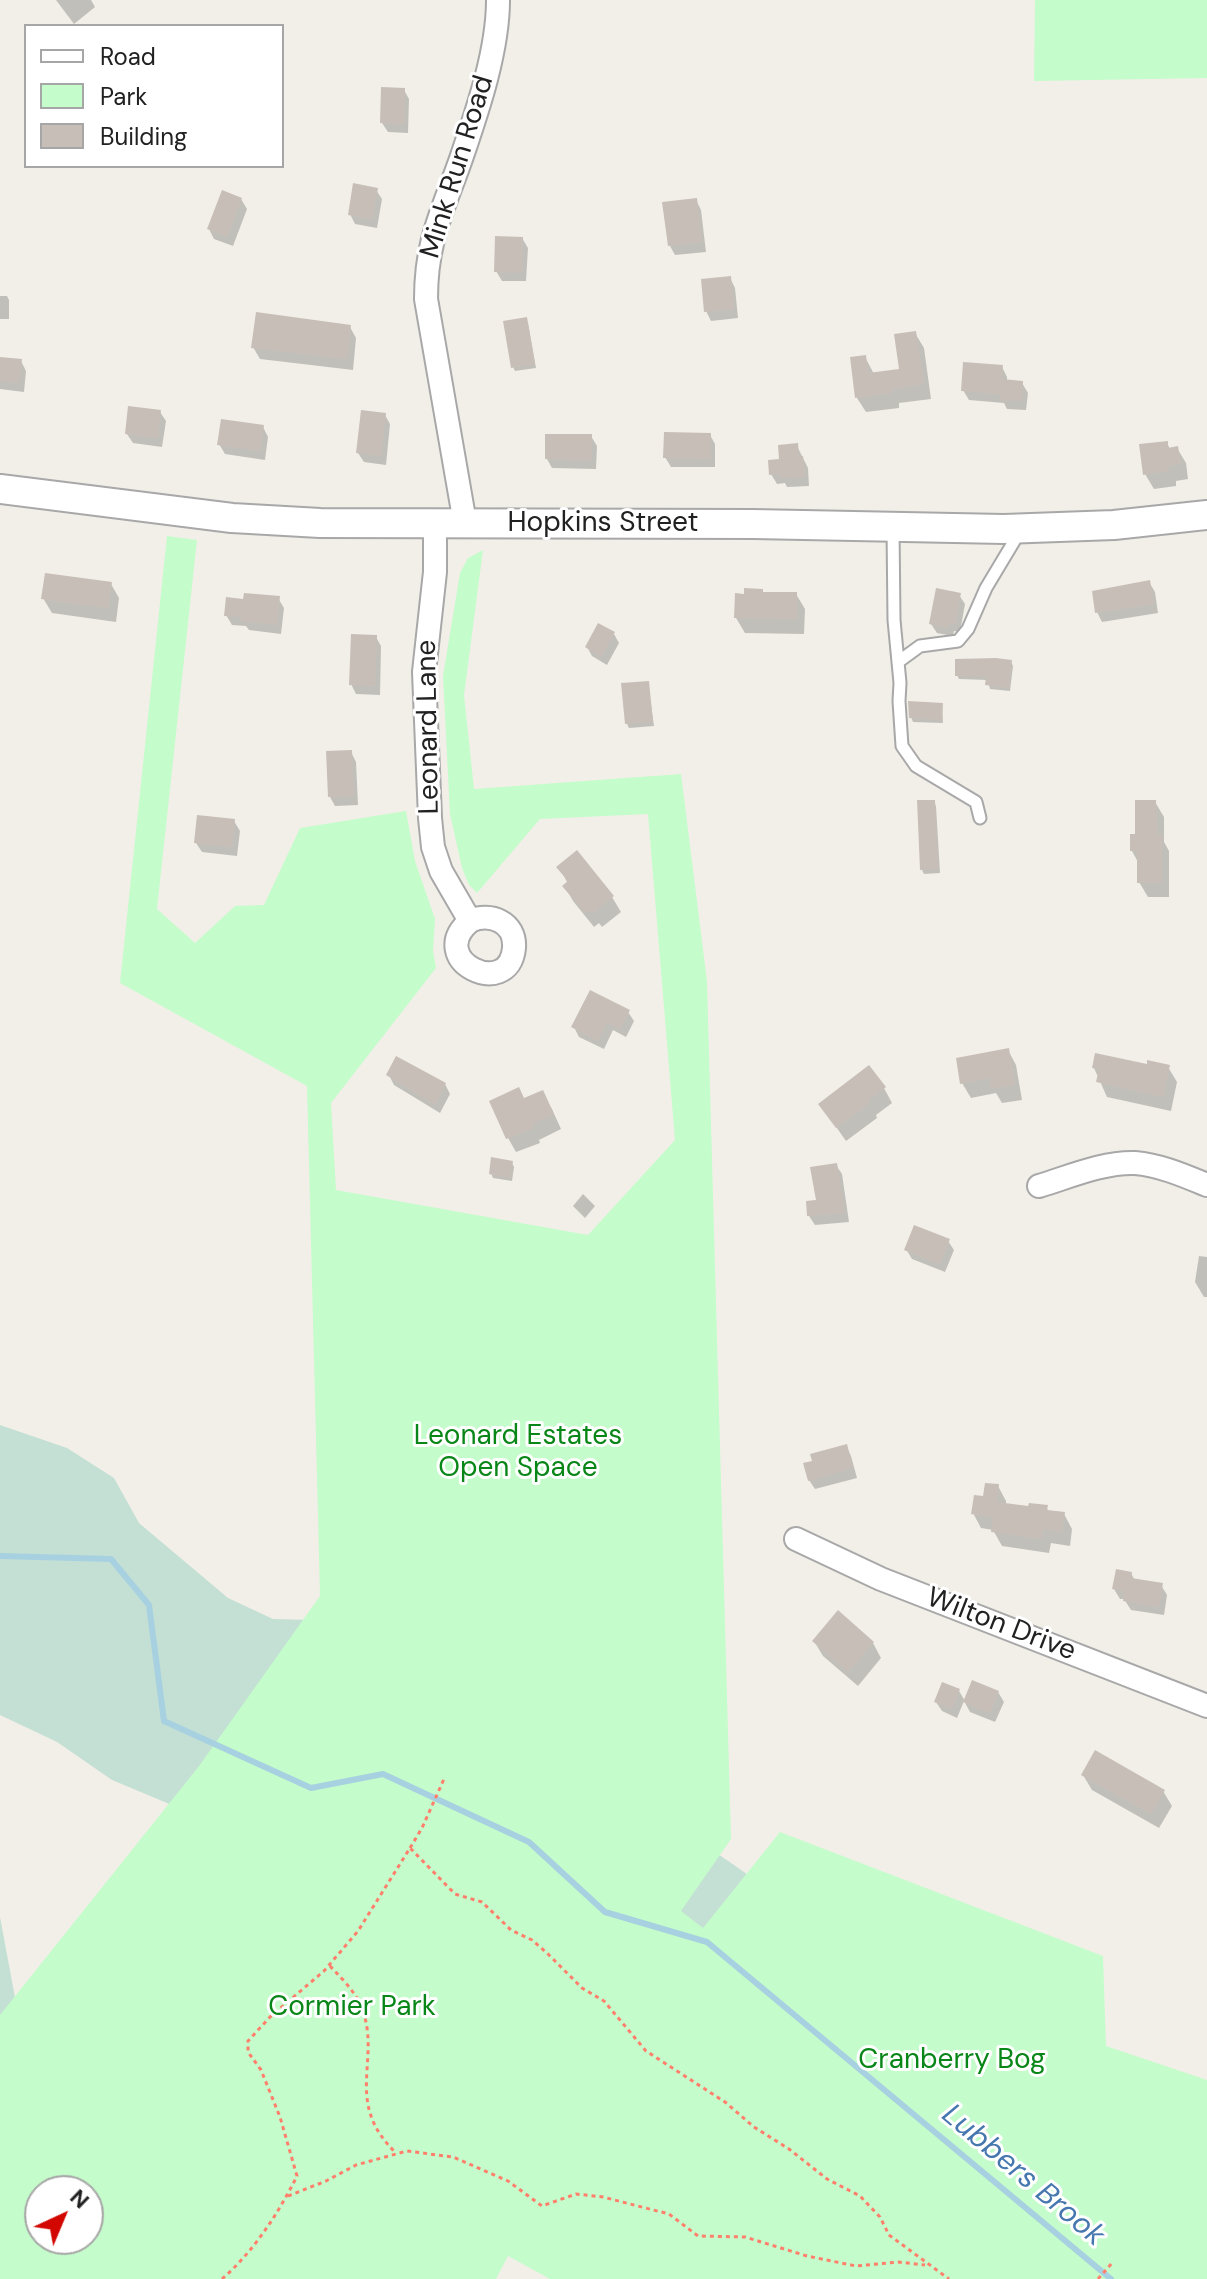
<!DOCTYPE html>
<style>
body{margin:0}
#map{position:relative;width:1207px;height:2279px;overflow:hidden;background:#f2efe8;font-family:"DM Sans",sans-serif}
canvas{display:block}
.legend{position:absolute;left:24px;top:24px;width:260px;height:144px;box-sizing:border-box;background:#fff;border:2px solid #a6a6a6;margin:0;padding:10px 14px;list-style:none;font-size:24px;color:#212121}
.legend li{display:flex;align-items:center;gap:16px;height:40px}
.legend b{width:40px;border:2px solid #a6a6a6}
.north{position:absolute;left:24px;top:2175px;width:80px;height:80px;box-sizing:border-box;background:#fff;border:2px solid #a6a6a6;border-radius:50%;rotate:44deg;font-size:22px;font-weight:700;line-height:32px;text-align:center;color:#212121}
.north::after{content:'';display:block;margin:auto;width:28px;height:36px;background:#d20700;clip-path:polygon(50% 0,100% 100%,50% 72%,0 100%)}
</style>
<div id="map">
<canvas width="1207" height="2279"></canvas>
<ul class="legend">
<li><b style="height:10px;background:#fff"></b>Road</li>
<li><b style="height:22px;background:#c5fccb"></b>Park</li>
<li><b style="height:22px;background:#c7beb7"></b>Building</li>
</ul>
<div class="north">N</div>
</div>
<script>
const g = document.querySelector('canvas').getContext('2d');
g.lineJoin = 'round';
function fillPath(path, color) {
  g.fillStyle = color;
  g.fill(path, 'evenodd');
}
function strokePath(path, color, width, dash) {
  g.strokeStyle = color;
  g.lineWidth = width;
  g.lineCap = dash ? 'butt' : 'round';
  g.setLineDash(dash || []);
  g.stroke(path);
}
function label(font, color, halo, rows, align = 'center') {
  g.font = font + ' "DM Sans",sans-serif';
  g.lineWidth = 6;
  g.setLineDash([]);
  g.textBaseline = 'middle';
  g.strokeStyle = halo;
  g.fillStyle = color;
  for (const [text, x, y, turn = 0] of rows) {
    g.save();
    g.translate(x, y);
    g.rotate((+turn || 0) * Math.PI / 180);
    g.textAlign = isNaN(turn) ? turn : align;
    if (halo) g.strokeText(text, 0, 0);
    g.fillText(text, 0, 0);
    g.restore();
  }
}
fillPath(new Path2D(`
 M0 1425 67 1448 114 1478 139 1523 228 1598 273 1619 312 1620 673 1823 760 1883 977 2001 222 1826 112 1780 57 1742 0 1715Z
 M0 1917 19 2019 0 2054Z`), '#c4e0d4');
fillPath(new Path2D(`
 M1035 0H1207V78L1034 81Z
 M167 536 197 540 157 909 195 943 235 906 264 905 300 828 406 811 415 861 435 919 433 951 436 968 331 1103 336 1190 588 1235 675 1140 648 814 540 819 477 893 469 885 462 868 450 814 443 676 460 573 468 558 483 550 464 695 474 789 681 774 707 981 731 1839 681 1911 703 1928 780 1832 1103 1956 1106 2046 1207 2080V2279H550L508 2256 496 2279H0V2015L199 1766 320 1596 307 1086 120 983ZM88 2191V2239H40V2191Z`), '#c5fccb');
fillPath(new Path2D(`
 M56 0H91L95 7 74 24Z
 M404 90 409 99 408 133 388 132 382 123Z
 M376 190 382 199 377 228 355 224 350 214Z
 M241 199 247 209 233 246 214 239 209 229Z
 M696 200 701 210 706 252 675 255 670 246Z
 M522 238 528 248 526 281H502L496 271Z
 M730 278 735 288 738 318 711 321 706 311Z
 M0 296H7L9 300V319H0Z
 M528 323 536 368 515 371 513 367Z
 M350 327 356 338 353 370 260 359 253 347Z
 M915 333 924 348 931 399 899 403V408L866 412 857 398 865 357 874 374 901 370Z
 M0 359 21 361 26 371 24 392 0 389Z
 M1002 367 1007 377V382L1022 383 1028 393 1026 410 1007 409 1004 403 969 400 963 390Z
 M160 412 166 421 162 447 133 443 127 434Z
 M385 415 390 424 386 465 364 462 358 453Z
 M263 427 268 437 265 460 225 454 219 444Z
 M710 435 715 444V467H671L665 457Z
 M591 436 597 446 596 469 552 468 547 459Z
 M1167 443 1170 449 1177 448 1186 463 1188 479 1176 481V486L1154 489 1145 474Z
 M797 446 808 468 809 486 787 487 785 483 777 484 771 474Z
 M1149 582 1155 592 1158 613 1102 622 1097 612Z
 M111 584 119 598 116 622 52 613 43 598Z
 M763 594H796L805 609 804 634 745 633 736 618Z
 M959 595 965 604 960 632 954 631 953 636 937 633 931 624Z
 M278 598 284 608 281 634 249 630 246 626 232 625 226 615 245 601Z
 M614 634 619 643 607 665 592 656 587 647Z
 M376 637 381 646 380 695 356 694 351 684Z
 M1011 662 1013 666 1010 691 990 689 988 680 959 679 957 675Z
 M648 683 654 726 629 728 627 724Z
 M942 705 943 723 913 722 911 717Z
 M351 752 356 762 358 805 335 806 330 797Z
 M934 802 936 806 940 873 924 874 922 870Z
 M1155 802 1164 817V842L1169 851V897H1148L1139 882V864L1132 851Z
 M234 821 240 831 237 856 202 852 196 843Z
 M559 867 612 897 621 912 602 927 599 923 594 927 573 901 565 886 567 882Z
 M628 1012 634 1021 626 1037 613 1030 604 1049 579 1037 574 1027Z
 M1008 1050 1016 1065 1022 1100 1002 1103 996 1093 971 1098 962 1083Z
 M1148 1066 1168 1067 1177 1082 1171 1111 1107 1097 1094 1068Z
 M389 1075 445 1084 450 1094 440 1113 394 1085Z
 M884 1088 892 1103 876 1115 877 1118 846 1141 820 1104Z
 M525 1101 551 1107 561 1129 539 1140 540 1143 516 1152 508 1138Z
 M512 1163 514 1167 512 1181 493 1178 491 1173Z
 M836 1165 842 1174 849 1222 815 1225 809 1216 808 1203 818 1202Z
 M583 1194 595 1206 585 1218 573 1206Z
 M948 1241 954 1250 945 1272 912 1259 906 1249Z
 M1199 1256 1207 1257V1297H1204L1195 1282Z
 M846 1446 851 1456 857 1478 815 1489 809 1480Z
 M998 1486 1006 1501V1505L1046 1507 1049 1512 1064 1514 1072 1529 1070 1546 1051 1543 1049 1553 1002 1546 993 1530 981 1528 973 1513Z
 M1131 1573 1135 1581 1161 1585 1167 1595 1164 1615 1131 1610 1124 1599H1120L1114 1589Z
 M814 1641 873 1643 881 1658 858 1686 823 1656Z
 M959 1691 965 1701 998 1692 1004 1702 995 1722 970 1712 964 1701 957 1718 942 1711 936 1702Z
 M1083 1775 1163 1791 1172 1806 1159 1828 1092 1790Z`), '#0003');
strokePath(new Path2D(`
 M0 1556 111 1559 149 1605 164 1721 311 1788 383 1774 529 1842 605 1912 707 1942 1111 2279`), '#a7d1e0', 6);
fillPath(new Path2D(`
 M381 87 405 88 404 124 380 123Z
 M353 183 378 188 372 219 348 215Z
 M222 190 242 198 227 237 207 229Z
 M697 198 702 242 668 246 662 202Z
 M495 236 523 237 522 273 494 272Z
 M731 276 734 309 704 312 701 279Z
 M256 312 351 325 347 359 251 348Z
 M527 317 535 364 511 368 503 321Z
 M916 331 924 384 892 389V393L855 398 850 357 866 355 868 373 899 369 894 334Z
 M0 357 22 359 19 383 0 381Z
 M963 362 1003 365 1002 379 1023 381 1022 401 1000 400V394L961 391Z
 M128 406 161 410 158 438 125 434Z
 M361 410 386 413 381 456 356 453Z
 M221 419 264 425 260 451 217 445Z
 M664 432 711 433V459L663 458Z
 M545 434H592V460L545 459Z
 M1168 441V448L1178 446 1181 464 1168 466 1169 471 1143 475 1139 444Z
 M798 443 799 457 803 456 805 477 780 478V474L769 475 768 460 779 459 778 445Z
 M45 573 112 582 108 608 41 599Z
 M1150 580 1154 604 1095 613 1092 591Z
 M744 588 763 589V592H797V619L734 618 735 593 744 594Z
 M936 588 961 593 955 624 949 623 948 628 929 624Z
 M244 593 280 596 277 625 241 621V617L224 616 226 597 243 599Z
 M598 623 615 632 601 657 585 647Z
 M351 634 377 635 375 686 349 685Z
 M996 658 1012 660 1009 688 985 685 986 676H955V659Z
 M649 681 653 722 625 724 621 683Z
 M908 701 943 703 942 720 909 718Z
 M352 750 354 796 328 797 326 751Z
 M917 800H935L938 869 920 870Z
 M1135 800H1156L1157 834H1162V883H1137V851H1130V834H1135Z
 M197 815 235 819 232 847 194 843Z
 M577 850 614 896 592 914 589 910 585 913 562 886 568 881 556 867Z
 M590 990 630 1010 620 1029 607 1022 598 1041 571 1027Z
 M1009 1048 1015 1085 991 1089 990 1078 960 1084 956 1058Z
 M1095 1053 1147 1064V1060L1170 1065 1163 1097 1096 1082 1099 1069 1092 1068Z
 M396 1056 446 1083 435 1105 386 1075Z
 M869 1065 886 1087 868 1100 870 1103 836 1128 818 1104Z
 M519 1087 524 1098 543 1090 554 1114 532 1124 534 1128 506 1139 489 1101Z
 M491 1157 513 1161 510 1178 489 1174Z
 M837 1163 845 1213 807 1216 806 1201 816 1200 810 1167Z
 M914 1225 950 1239 940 1264 904 1250Z
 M847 1444 853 1468 808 1481 803 1463 812 1461 810 1454Z
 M985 1483 999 1484 997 1502 1028 1506 1029 1503 1048 1505 1047 1510 1065 1512 1062 1532 1043 1529 1042 1539 991 1532 993 1517 971 1514 974 1495 983 1496Z
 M1116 1569 1132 1572 1131 1578 1163 1583 1159 1607 1123 1601 1124 1591 1112 1589Z
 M838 1610 874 1642 848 1672 812 1641Z
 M972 1680 999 1691 990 1713 963 1702Z
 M942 1682 960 1689 952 1709 934 1702Z
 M1095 1750 1165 1790 1151 1814 1081 1775Z`), '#c7beb7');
const service = new Path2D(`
 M893 528 894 620 900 683 899 701 902 746 916 766 976 802 980 818
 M898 662 920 646 958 641 968 629 986 588 1019 533`);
const minor = new Path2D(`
 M465 523 426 299C426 239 443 211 462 156 478 109 498 50 498 0
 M435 524V572L424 672 430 818 433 847 441 871 470 921C490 912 516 922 514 948 509 1001 424 960 470 921
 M1039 1186C1069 1177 1103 1162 1135 1163 1160 1165 1185 1176 1207 1185
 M796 1539 881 1579 1207 1706`);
const tertiary = new Path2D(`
 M0 489 232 518 320 523 753 524 1004 529 1114 525 1207 515`);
strokePath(service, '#a8a8a8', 15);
strokePath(minor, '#a8a8a8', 26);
strokePath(tertiary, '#a8a8a8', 32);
strokePath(new Path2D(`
 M410 1848 422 1828 444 1779
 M330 1966C341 1978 354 1990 361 2006 383 2059 342 2101 396 2153
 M288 2196 326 2181 356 2165 407 2151 453 2157 508 2181 542 2206 576 2194 603 2197 669 2214 698 2236 745 2237 807 2256 856 2266 898 2262 925 2265
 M222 2279C254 2251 278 2214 297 2176L280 2117 261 2070 248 2052V2041L270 2017 324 1971 358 1931 410 1848 455 1894 482 1902 511 1930 532 1940 548 1954 582 1988 604 2001 646 2051 725 2102 754 2127 789 2149 827 2179 860 2196 880 2217 889 2235 949 2279
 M1098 2279 1112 2263`), '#fe806c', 3, [4, 4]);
strokePath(service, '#fff', 11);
strokePath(minor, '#fff', 22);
strokePath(tertiary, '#fff', 28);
label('28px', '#212121', '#fff', [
 ["Mink Run Road",458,167,-73],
 ["Hopkins Street",603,524],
 ["Leonard Lane",429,727,-91],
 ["Wilton Drive",1001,1625,21]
]);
label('28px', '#088617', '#fff', [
 ["Leonard Estates",518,1437],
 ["Open Space",518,1469],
 ["Cormier Park",352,2008],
 ["Cranberry Bog",952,2061]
]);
label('italic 30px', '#4677ae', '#fff', [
 ["Lubbers Brook",1023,2176,40]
]);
</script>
